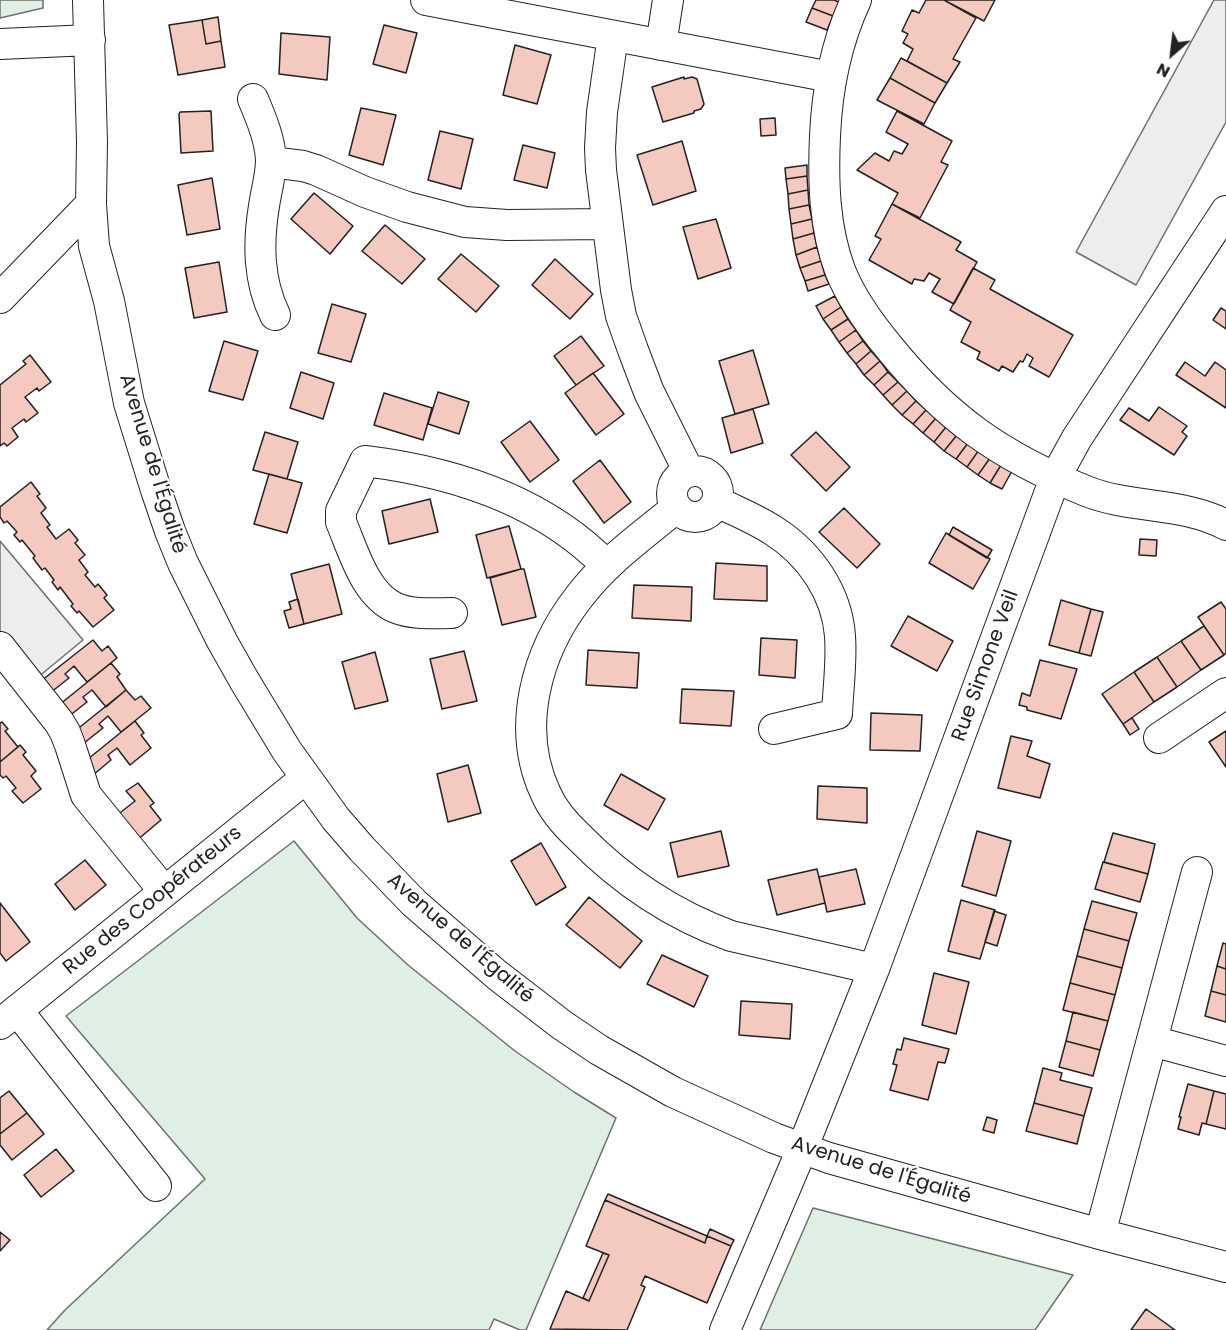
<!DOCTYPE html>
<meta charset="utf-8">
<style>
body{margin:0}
#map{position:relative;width:1226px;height:1330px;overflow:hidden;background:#fff;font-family:Poppins,sans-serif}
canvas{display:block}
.north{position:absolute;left:1142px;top:24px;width:60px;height:60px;-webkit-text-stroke:4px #fff;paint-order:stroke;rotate:208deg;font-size:16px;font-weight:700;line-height:24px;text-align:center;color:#222}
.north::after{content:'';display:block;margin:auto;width:21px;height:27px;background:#222;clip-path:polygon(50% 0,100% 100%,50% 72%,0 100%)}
</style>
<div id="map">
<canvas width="1226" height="1330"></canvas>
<div class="north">N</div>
</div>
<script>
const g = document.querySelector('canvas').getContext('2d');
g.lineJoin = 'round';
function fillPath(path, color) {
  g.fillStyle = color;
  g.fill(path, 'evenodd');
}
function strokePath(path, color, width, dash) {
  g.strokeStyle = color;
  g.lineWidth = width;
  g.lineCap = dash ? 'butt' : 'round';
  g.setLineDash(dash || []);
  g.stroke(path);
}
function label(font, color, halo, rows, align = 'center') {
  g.font = font + ' Poppins,sans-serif';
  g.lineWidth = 4.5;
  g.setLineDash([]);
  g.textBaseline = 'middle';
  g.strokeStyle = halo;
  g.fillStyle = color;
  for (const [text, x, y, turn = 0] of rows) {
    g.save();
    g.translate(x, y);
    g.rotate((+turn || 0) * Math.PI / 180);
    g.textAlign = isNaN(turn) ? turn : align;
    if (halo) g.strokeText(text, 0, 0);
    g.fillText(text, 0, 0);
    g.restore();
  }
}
const green = new Path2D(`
 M0 0H43V8L0 18Z
 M294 841 357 918 408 965 515 1051 574 1092 616 1118 526 1330H520L494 1319 489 1330H47L65 1310 205 1179 66 1016Z
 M813 1208 1073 1275 1035 1330H760Z`);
fillPath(green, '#e0efe3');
strokePath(green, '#6f6f6f', 1.5);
const parking = new Path2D(`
 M1214 0H1226V122L1136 285 1076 252Z
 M0 541 83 640 37 678 0 634Z`);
fillPath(parking, '#ededed');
strokePath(parking, '#6f6f6f', 1.5);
const building = new Path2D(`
 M816 0H834L839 2 833 16 812 8Z
 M926 0H944L976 18 953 59 960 62 947 83 907 61 913 49 903 43 908 34 902 31 912 10 919 13Z
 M944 0H995L984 21Z
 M812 8 833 16 827 30 806 22Z
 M218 17 221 41 206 44 202 20Z
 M202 20 206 44 221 41 225 67 178 75 169 25Z
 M384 25 417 33 406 73 373 64Z
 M281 33 330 37 327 80 279 74Z
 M515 45 551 55 537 104 503 95Z
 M901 58 947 83 935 103 890 78Z
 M684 77V79L692 77 697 79 704 104 701 109 694 111V113L663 122 652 87Z
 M890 78 935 103 924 124 877 100Z
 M361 108 396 115 383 165 349 155Z
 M211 111 213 151 181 153 179 114 180 112Z
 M897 111 952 141 941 162 948 165 920 218 892 204 898 193 857 170 875 153 889 161 894 151 902 154 908 144 886 132Z
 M775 118 776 135 761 136 760 119Z
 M440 131 473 139 461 189 428 180Z
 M682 141 696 191 653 205 637 155Z
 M523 145 555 153 547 188 514 180Z
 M807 165V176L786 179 785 168Z
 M807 176 808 190 788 194 786 179Z
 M212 178 220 229 187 235 178 185Z
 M808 190 809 205 789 209 788 194Z
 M314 193 353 226 330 254 291 219Z
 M892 204 961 242 956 250 977 262 954 304 932 292 940 279 929 273 924 281 914 279 912 284 869 260 881 239 875 236Z
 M809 205 812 219 791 224 789 209Z
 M716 219 731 268 698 279 683 227Z
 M812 219 814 233 793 239 791 224Z
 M385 225 425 259 402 284 362 251Z
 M814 233 817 247 796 255 793 239Z
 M817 247 821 261 800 268 796 255Z
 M461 254 499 286 476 312 438 279Z
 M555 259 593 294 570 319 532 285Z
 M821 261 825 275 805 281 800 268Z
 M219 262 227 312 194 318 185 268Z
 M973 268 995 280 990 289 1073 335 1049 377 1029 366 1033 358 1027 354 1023 362 1020 361 1013 372 1002 366 999 371 977 359 980 352 961 342 971 322 950 310Z
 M825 275 829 284 808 291 805 281Z
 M835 296 841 307 823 319 816 306Z
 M332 304 366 314 351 362 318 353Z
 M841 307 848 319 831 330 823 319Z
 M1221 308 1226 311V329L1213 320Z
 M848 319 856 330 839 342 831 330Z
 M856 330 863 341 847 353 839 342Z
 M581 336 604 366 576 385 554 356Z
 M224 341 258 351 243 400 209 391Z
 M863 341 871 351 856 364 847 353Z
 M753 350 769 404 735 414 719 361Z
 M871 351 880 361 864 375 856 364Z
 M30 355 51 382 39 391 37 388 25 397 38 413 26 422 24 419 12 428 18 437 7 446 4 443 0 446V385L26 364 23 361Z
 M880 361 888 372 874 385 864 375Z
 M1185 362 1205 376 1215 362 1226 370V408L1176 375Z
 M301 372 334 383 323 419 290 408Z
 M888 372 898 382 883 395 874 385Z
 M593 373 624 414 596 435 565 393Z
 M898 382 907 391 892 405 883 395Z
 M907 391 916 401 902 415 892 405Z
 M438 392 469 402 459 434 428 424Z
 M384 393 432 408 423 440 374 425Z
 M916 401 926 410 913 424 902 415Z
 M1159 407 1187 426 1182 432 1187 436 1174 455 1120 420 1129 408 1149 421Z
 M753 409 763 443 731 453 722 418Z
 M926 410 936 418 923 433 913 424Z
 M936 418 946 427 934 442 923 433Z
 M530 421 559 460 530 482 501 442Z
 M946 427 957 435 944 451 934 442Z
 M265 432 298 442 287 479 253 470Z
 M816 432 850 467 826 491 791 455Z
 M957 435 968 443 956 459 944 451Z
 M968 443 979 450 967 467 956 459Z
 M979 450 990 458 978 475 967 467Z
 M990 458 1001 465 990 483 978 475Z
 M600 460 631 502 604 523 573 481Z
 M1001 465 1012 471 1002 489 990 483Z
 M269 474 302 483 287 533 254 524Z
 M31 482 40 494 37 496 46 508 41 513 50 525 47 527 56 539 69 529 78 540 75 543 85 555 79 560 88 572 85 575 95 587 98 584 107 595 104 598 114 610 93 627 79 611 77 613 71 606 73 604 60 587 58 590 52 582 54 580 45 568 42 570 33 558 35 556 22 540 20 542 14 535 17 532 7 521 4 523 0 517V507Z
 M430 499 438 532 389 544 382 511Z
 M844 508 880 544 857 568 819 532Z
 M509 526 521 569 487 578 476 535Z
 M953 527 992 550 987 558 949 535Z
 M946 533 990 559 973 589 929 563Z
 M1140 539 1157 540 1156 556 1139 555Z
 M716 563 767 566V601L714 599Z
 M329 564 342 614 304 624 291 574Z
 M521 569H524L536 617 502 625 490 578Z
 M634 585 692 587 691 621 632 618Z
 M298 599 304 624 289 628 284 611 291 609 289 602Z
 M1061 600 1091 609 1079 653 1049 645Z
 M1221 602 1226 609V653L1224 655 1198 617Z
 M1091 609 1103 612 1091 656 1079 653Z
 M908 616 953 641 937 671 891 646Z
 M1204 626 1224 655 1201 670 1181 641Z
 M761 638 797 640 795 678 759 675Z
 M93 640 102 651 108 646 117 658 87 682 74 666 65 674 69 678 50 693 41 681Z
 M1181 641 1201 670 1177 687 1157 657Z
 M588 650 639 653 637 688 586 685Z
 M464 651 477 701 442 709 430 659Z
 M375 652 388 701 355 709 342 662Z
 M1157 657 1177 687 1154 702 1134 672Z
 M1040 660 1077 669 1061 719 1027 710V707L1019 705 1022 693 1030 696Z
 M111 663 120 674 117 677 126 690 106 707 92 690 83 697 87 702 68 717 59 705Z
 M1134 672 1154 702 1123 724 1102 694Z
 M682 689 734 691 731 726 680 723Z
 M126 690 135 700 141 696 151 708 121 732 108 716 99 724 103 728 84 743 75 731Z
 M871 713 922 715 920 751 870 750Z
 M1132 718 1139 729 1130 735 1123 724Z
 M135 721 144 733 141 735 151 748 130 765 117 748 108 755 111 760 93 775 83 763Z
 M2 722 8 729 5 731 18 747 0 762V723Z
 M1226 731V767L1209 742Z
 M1011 736 1032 741 1027 756 1050 764 1040 798 998 788Z
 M20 745 26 752 23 755 36 771 31 776 41 789 23 803 12 791 16 788 6 776 3 778 0 775V762Z
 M468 765 481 813 448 822 437 774Z
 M621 774 665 799 648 830 604 805Z
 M138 783 154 803 150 806 161 820 136 841 116 816 135 801 126 791Z
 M818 786 867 788V823L817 819Z
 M721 831 729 866 678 877 670 843Z
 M977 831 1011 841 996 896 962 886Z
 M1113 833 1155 844 1148 874 1104 862Z
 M541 843 566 887 536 905 511 861Z
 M85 860 106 885 75 910 55 884Z
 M1103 862 1148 874 1140 902 1095 889Z
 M817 869 825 903 777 915 768 880Z
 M856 869 865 904 827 912 819 877Z
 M589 897 642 941 620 968 566 925Z
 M961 900 995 910 980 959 948 951Z
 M1092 901 1137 913 1129 941 1084 929Z
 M0 903 30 942 6 961 0 953Z
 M994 911 1006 915 997 946 985 942Z
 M1084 929 1129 941 1122 968 1077 956Z
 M1223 943 1226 944V969L1217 966Z
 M662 955 708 976 694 1007 647 984Z
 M1077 956 1122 968 1115 995 1070 983Z
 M1217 966 1226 969V995L1211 991Z
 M934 973 969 982 956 1034 922 1025Z
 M1070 983 1115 995 1108 1021 1063 1010Z
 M1211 991 1226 995V1022L1205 1016Z
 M741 1001 792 1004 790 1039 739 1035Z
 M1073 1012 1108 1021 1100 1050 1066 1041Z
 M904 1038 949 1049 945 1063 938 1062 928 1100 890 1090 897 1065 893 1064 897 1049 901 1050Z
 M1066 1041 1100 1050 1093 1076 1059 1067Z
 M1043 1068 1062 1073 1060 1080 1092 1088 1084 1116 1034 1103Z
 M1188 1084 1214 1091 1206 1124 1202 1123 1199 1135 1178 1129 1181 1117H1179Z
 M9 1091 27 1113 0 1134V1098Z
 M1214 1091 1226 1094V1129L1206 1124Z
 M1034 1103 1084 1116 1077 1144 1026 1131Z
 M27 1113 44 1134 12 1160 0 1145V1134Z
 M987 1117 997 1120 994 1133 983 1130Z
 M56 1149 74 1171 41 1197 24 1175Z
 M608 1194 707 1236 705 1243 605 1200Z
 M605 1200 705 1243 707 1236 731 1246 707 1303 645 1276 641 1285 645 1287 627 1330 550 1329 566 1291 589 1301 609 1255 586 1246Z
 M710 1229 734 1240 731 1246 707 1236Z
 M0 1232 10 1240 0 1251Z
 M603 1253 609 1255 589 1301 583 1298Z
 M1146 1309 1175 1330H1131Z`);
fillPath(building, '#f3c9c0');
strokePath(building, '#222', 1.5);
const minor = new Path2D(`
 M88 0 92 142 91 204 94 246 109 301 129 403 156 490 170 531 183 563 222 641 244 680 287 751 336 819 362 849 414 903 497 975 562 1025 599 1050 673 1092 774 1138 829 1158 1100 1234 1226 1267
 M426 0 831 77
 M856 0C836 43 827 89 825 136 823 181 824 227 840 270 851 298 869 323 888 346 946 418 1000 456 1086 491 1131 509 1183 502 1226 525
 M613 36 602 112 600 148 601 170 616 290 621 316 633 350 649 392 689 472
 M0 44 90 40
 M661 45 668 0
 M253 99C261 118 270 139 271 160 271 175 266 192 264 206 258 243 258 280 275 315
 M271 162 303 166 316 170 365 192 407 207 465 222 507 225 607 224
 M0 298 91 204
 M672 494a23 23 0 1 1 46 0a23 23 0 1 1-46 0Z
 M717 502C736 511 756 519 774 531 810 554 837 593 840 636 842 662 838 689 837 714L774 729
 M676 508C642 536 605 562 579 597 536 652 515 729 546 794 553 810 566 825 579 837 621 880 673 915 731 936L874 969
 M452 613C434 613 413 615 396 608 365 595 353 550 341 522V511L365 461C454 472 543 500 607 566
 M0 647 59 722 65 732 70 745 86 795 164 891
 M1159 738 1226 693
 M17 1010 156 1186
 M0 1024 306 778
 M1152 1041 1226 1061
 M1100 1234 1197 872
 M725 1330 802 1149 874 969 1055 478 1077 438 1226 211`);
strokePath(minor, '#222', 32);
strokePath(minor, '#fff', 30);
label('20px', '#222', '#fff', [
 ["Avenue de l'Égalité",152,464,73],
 ["Rue Simone Veil",986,666,-70],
 ["Rue des Coopérateurs",153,901,-39],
 ["Avenue de l'Égalité",460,939,41],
 ["Avenue de l'Égalité",881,1171,17]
]);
</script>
